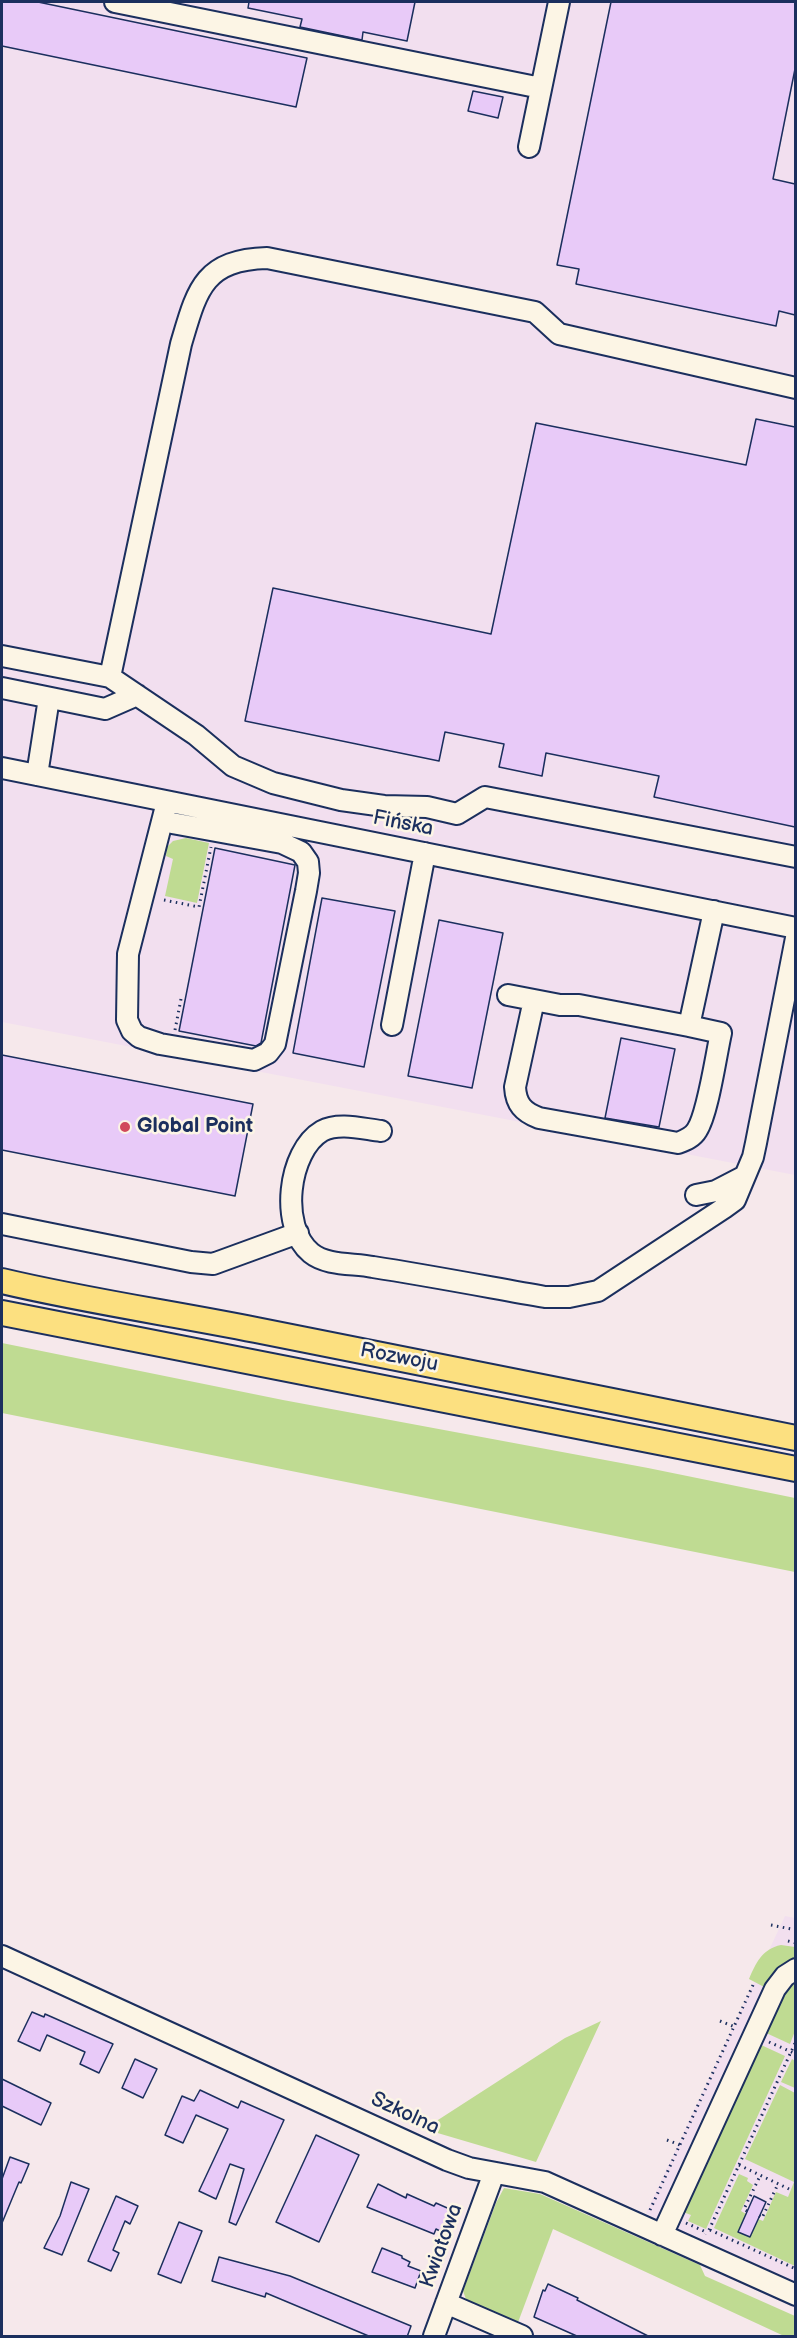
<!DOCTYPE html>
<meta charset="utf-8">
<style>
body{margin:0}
#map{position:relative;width:797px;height:2338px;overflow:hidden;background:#f6e8eb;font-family:"Balsamiq Sans",sans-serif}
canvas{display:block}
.frame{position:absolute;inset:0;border:3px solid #1b2f5e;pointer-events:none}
</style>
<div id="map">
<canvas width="797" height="2338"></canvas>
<div class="frame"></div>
</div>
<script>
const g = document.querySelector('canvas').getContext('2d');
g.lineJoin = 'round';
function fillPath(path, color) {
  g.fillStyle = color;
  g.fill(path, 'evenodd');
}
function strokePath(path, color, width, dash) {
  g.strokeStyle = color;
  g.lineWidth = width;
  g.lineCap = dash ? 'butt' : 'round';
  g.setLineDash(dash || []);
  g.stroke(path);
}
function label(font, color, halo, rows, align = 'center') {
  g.font = font + ' "Balsamiq Sans",sans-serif';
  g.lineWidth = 5;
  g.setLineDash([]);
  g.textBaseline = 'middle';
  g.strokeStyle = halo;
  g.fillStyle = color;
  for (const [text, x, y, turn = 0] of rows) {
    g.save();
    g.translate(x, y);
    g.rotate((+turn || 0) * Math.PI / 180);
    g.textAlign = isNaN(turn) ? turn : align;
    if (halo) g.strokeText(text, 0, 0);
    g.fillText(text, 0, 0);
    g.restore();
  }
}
fillPath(new Path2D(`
 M2 2H795V1175L2 1022Z
 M785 1916 795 1918V2286L705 2246 646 2213Z`), '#f2dfef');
fillPath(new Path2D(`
 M186 838 209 843 197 903 165 896 173 859 166 856 167 847 173 841Z
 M2 1343 283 1400 648 1468 795 1498V1572L2 1413Z
 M781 1945 795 1947V1960L766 1988 749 1979C756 1963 762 1949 781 1945Z
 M795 1978V2031L790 2044 764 2032 780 1994Z
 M601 2021 536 2162 424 2129 565 2038Z
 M759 2044 785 2056 706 2229 688 2221 691 2215 683 2212Z
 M792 2059 795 2061V2088L781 2082Z
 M780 2085 795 2093V2266L714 2228 739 2174 748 2178 747 2181 753 2185 741 2211 746 2214 738 2232 750 2237 758 2219 763 2221 776 2192 788 2197 794 2182 745 2159Z
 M504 2188 540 2194 700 2265 705 2276 795 2316V2336H784L553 2229 517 2325 467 2302 463 2291 496 2203Z`), '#bfdb92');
const building = new Path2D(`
 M2 2H38L307 58 296 107 2 46Z
 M249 2H415L407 41 363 32 362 40 300 27 302 19 248 8Z
 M611 2H795V69L773 179 795 184V315L779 311 776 326 576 284 579 269 557 265Z
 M473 91 503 97 498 118 468 111Z
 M756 419 795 427V827L654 797 659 776 546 753 542 776 499 767 504 744 445 732 439 761 245 721 273 588 491 634 536 423 746 465Z
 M215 848 295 865 261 1043 256 1046 179 1031Z
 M322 898 395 911 364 1067 293 1053Z
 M439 920 503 933 472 1088 408 1076Z
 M621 1038 675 1049 659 1127 605 1118Z
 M2 1055 253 1104 235 1196 2 1150Z
 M32 2012 44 2017 45 2014 113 2044 99 2073 80 2064 85 2052 47 2035 40 2051 18 2041Z
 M135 2059 157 2069 143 2098 122 2088Z
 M2 2079 51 2103 41 2125 2 2106Z
 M200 2090 238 2108 241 2101 284 2120 236 2225 229 2222 244 2169 230 2164 216 2199 199 2191 228 2129 196 2115 183 2143 165 2135 182 2096 194 2101Z
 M316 2135 359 2155 319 2242 276 2222Z
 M10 2157 29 2164 21 2183 19 2182 2 2223V2179Z
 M71 2182 89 2189 62 2255 44 2248 60 2216Z
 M378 2184 406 2198 407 2194 434 2206 436 2203 454 2211 444 2233 436 2229 434 2234 367 2207Z
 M116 2196 138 2206 130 2224 125 2221 113 2250 119 2253 111 2271 88 2261Z
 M754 2196 766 2202 750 2237 738 2232Z
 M179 2222 202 2231 181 2283 158 2274Z
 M382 2248 402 2256V2258L410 2262 408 2266 421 2271 415 2288 372 2272Z
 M219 2257 290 2276 411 2326 407 2337H371L266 2293 265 2297 212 2281Z
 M548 2284 578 2298 577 2300 650 2337H579L534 2317 543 2290 545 2291Z`);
fillPath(building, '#e8caf8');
strokePath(building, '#1b2f5e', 1.5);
const minor = new Path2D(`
 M115 2 541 88
 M529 147 559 2
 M2 656 110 677 196 735 233 766 273 783 341 800 384 806 427 807 457 814 485 797 796 857
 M110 677 181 344C197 290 203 260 267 258L535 312 559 334 796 388
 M2 688 105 709 137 695
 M2 768 796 928
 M37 775 49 698
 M167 802 128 954 127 1020 132 1031 139 1037 160 1044 254 1060 268 1053 275 1044 306 891 309 873 308 862 301 852 282 843 172 823
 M508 995 534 1000 515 1087C516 1104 523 1112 539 1118L678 1143C686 1140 693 1137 697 1130 708 1113 716 1055 721 1033L689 1026 714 911
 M534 1000 560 1005H579L689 1026
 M392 1025 425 853
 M381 1131C363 1129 339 1122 322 1131 288 1151 279 1227 311 1253 327 1266 354 1263 373 1267 431 1276 488 1287 545 1297H569L598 1291 724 1208 735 1200 753 1157 756 1143 796 938
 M696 1195 716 1191 745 1176
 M2 1224 191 1262 213 1264 298 1233
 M2 1956 447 2160 469 2168 545 2182 796 2295
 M662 2235 775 1989 785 1976 796 1969
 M446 2303 522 2336
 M434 2336 494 2173`);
const major = new Path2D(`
 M2 1281C86 1301 171 1313 256 1330 436 1365 616 1402 796 1438
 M2 1313 796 1469`);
strokePath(minor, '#1b2f5e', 24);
strokePath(major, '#1b2f5e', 28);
strokePath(new Path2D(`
 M164 900 199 907 211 847
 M175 1030 181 999
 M771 1925 796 1930
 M788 1941 796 1943
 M720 2021 735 2027
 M769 2042 796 2054
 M667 2140 680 2145
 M739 2165 789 2189
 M650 2210 753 1985
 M747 2211 744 2209 760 2176
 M759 2216 762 2218 778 2184
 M686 2223 706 2232 705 2234
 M709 2230 796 2041
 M710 2230 796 2269`), '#1b2f5e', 3, [1.5, 4.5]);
strokePath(minor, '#fcf5e5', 20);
strokePath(major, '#fce080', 24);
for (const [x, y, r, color] of [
 [125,1127,6,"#d1495b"]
]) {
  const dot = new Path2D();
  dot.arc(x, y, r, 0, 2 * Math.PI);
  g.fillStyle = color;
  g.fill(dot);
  strokePath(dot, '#fcf5e5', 2);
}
label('21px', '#1b2f5e', '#fcf5e5', [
 ["Fińska",403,824,11],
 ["Rozwoju",399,1358,11],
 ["Szkolna",405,2114,25],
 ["Kwiatowa",442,2246,-70]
]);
label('bold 21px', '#1b2f5e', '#fcf5e5', [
 ["Global Point",137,1127]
], 'left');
</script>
